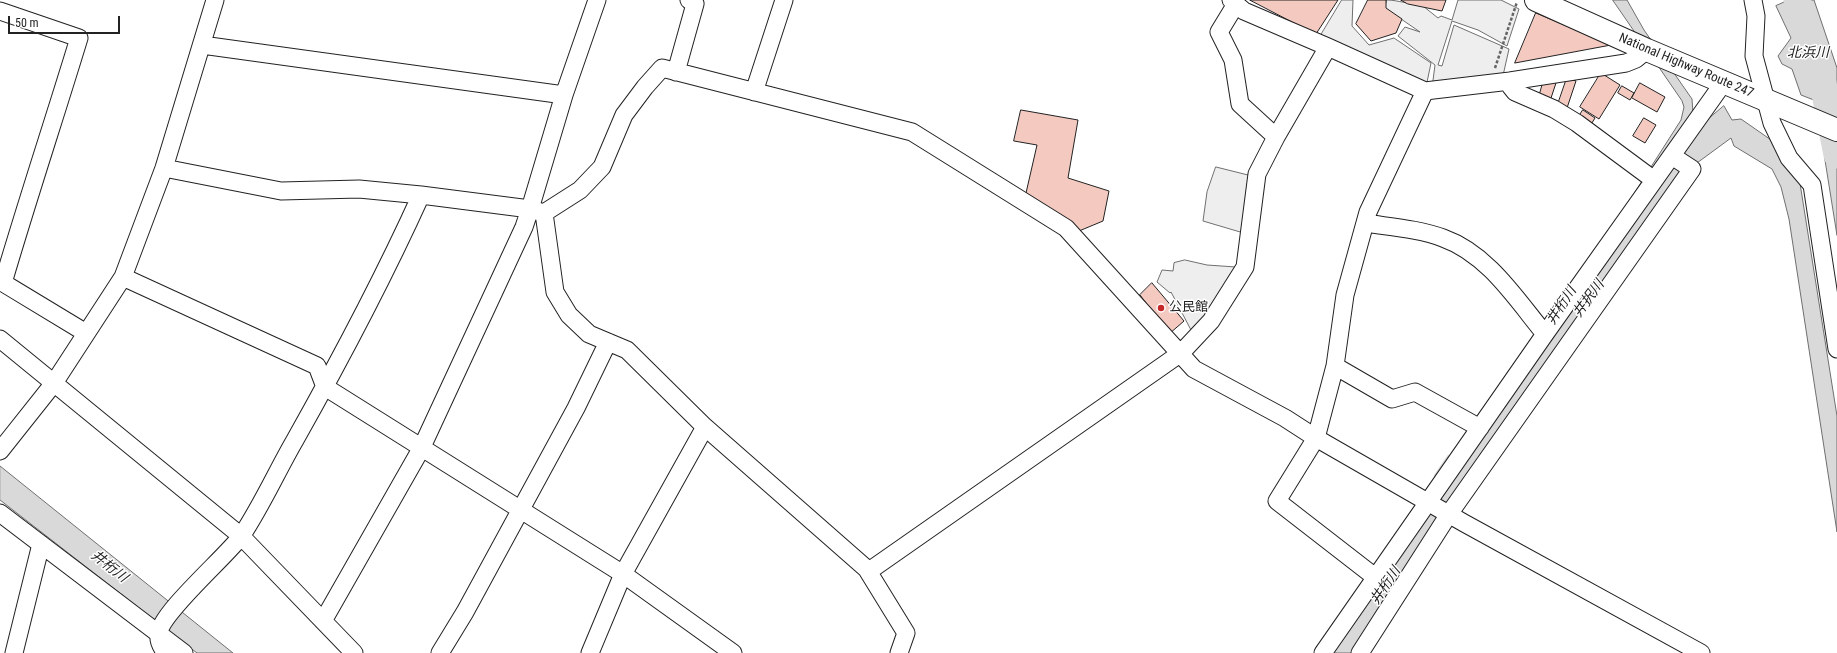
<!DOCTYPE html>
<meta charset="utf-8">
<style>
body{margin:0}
#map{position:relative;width:1837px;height:653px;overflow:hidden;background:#fff;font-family:"Roboto Condensed",sans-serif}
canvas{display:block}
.scale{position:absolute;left:8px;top:16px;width:112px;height:18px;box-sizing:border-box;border:2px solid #222;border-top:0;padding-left:5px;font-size:12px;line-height:14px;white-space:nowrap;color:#222;-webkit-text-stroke:3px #fff;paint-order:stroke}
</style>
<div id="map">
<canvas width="1837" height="653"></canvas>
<div class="scale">50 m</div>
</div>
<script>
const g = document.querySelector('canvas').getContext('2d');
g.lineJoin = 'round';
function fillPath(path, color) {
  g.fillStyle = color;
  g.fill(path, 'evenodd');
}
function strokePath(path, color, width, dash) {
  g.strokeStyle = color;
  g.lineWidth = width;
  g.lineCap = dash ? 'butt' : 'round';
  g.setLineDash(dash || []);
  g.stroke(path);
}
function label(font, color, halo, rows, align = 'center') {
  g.font = font + ' "Roboto Condensed","Noto Sans JP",sans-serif';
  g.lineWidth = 3;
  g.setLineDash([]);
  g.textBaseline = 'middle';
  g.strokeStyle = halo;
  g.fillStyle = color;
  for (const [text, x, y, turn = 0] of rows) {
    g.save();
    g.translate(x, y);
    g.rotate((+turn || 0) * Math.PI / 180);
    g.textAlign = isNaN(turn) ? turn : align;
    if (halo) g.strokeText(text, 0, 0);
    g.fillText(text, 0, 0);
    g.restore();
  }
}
const green = new Path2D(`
 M1342 0H1353L1352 26 1369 45 1394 38 1431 63 1426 87 1422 88 1321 35Z
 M1387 0C1399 0 1407 5 1418 2L1438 18 1441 16 1452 20 1458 0H1501L1519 9 1507 46 1478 30 1452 21 1438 65 1442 66 1454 25 1509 49 1502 80 1432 88 1435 65 1398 36 1405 27 1420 32 1385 8Z
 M1216 167 1252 176 1247 234 1203 221 1207 192Z
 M1185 260 1207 265 1236 267 1216 304 1191 330 1171 292 1170 293 1157 282 1162 270 1173 271 1174 263Z`);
fillPath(green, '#eee');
strokePath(green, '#6f6f6f', 1);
const water = new Path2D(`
 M1613 0H1627L1644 30 1692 99 1693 113 1626 206 1681 120 1684 107 1682 101Z
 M1789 0H1814L1837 68V109L1801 95 1792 69 1782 64 1778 56 1791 38 1776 6Z
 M1724 106 1732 120 1741 119 1774 142 1799 177 1837 416V532L1789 219 1781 187 1772 169 1734 146 1731 138 1686 171 1356 653H1333L1372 597 1410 538 1460 467 1707 120Z
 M1825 158 1837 163V235Z
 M0 466 233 653H197L0 500Z`);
fillPath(water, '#d9d9d9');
strokePath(water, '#6f6f6f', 1);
strokePath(new Path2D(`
 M1436 476 1449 457`), '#d9d9d9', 4.5);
strokePath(new Path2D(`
 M1797 0 1820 68 1837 155`), '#d9d9d9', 27);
const building = new Path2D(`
 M1250 0H1338L1316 34Z
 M1368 0H1386V8L1402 19 1396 33 1371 41 1356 24Z
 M1401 0H1446L1442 11 1408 4Z
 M1536 13 1611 45 1515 63Z
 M1601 73 1620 85 1599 119 1580 107Z
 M1567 78 1576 81 1566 111 1557 107Z
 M1544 79 1557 80 1550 101 1539 97Z
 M1640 83 1665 97 1657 112 1632 98Z
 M1622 86 1634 93 1630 100 1618 93Z
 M1021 110 1078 120 1068 178 1109 191 1103 221 1079 231 1026 193 1037 145 1014 141Z
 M1583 110 1595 118 1590 126 1578 118Z
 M1644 118 1656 125 1645 143 1633 136Z
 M1152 283 1184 321 1169 334 1140 295Z`);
fillPath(building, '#f3c9c0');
strokePath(building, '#222', 1);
const minor = new Path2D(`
 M597 0 564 95 530 209 544 213 555 292 569 315 589 334 627 350 705 427 869 571 1181 353 1211 321 1245 267 1257 174 1276 137 1328 47
 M1231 0 1244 11 1328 47 1425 91 1510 81 1626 63 1636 59 1647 50
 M1753 0 1756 16 1754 56 1772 123 1789 158 1812 185 1837 349
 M1236 4 1219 32 1233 60 1240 104 1276 137
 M0 11 79 38C54 120 27 201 3 283
 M202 45 564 95
 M676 72 695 4 689 0
 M1510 81 1511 87 1515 92 1554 109 1577 123 1654 180
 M754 92 784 0
 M164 168 281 191 359 189 421 195 530 209 524 227 421 449 323 621
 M544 213 580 190 602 167 624 115 645 87 662 68 912 132 1066 228 1194 369 1285 418 1316 438 1464 523 1701 653
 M1365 223C1391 227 1419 229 1443 238 1488 254 1516 299 1545 334
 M123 277 317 366 325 387 623 574 733 653
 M0 281 86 333
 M0 339 241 536 354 653
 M1335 366 1392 399 1415 392 1480 428
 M0 451 54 383 123 277 164 168 215 0
 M0 513 184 653
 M866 568 906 633 899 653
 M1375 577 1277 501 1316 438 1335 366 1345 295 1368 212 1425 91
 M14 653 41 544
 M166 653C161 647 158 641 159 634 159 614 228 555 242 535 262 505 277 471 295 440 340 360 383 279 421 195
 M440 653 465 612 576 408 608 342
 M590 653 623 574 705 427
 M1323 653 1545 334 1724 82
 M1360 653 1449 514 1692 169 1672 156`);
const highway = new Path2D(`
 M1536 0 1647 50 1837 130`);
strokePath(minor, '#222', 19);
strokePath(highway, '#222', 24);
strokePath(new Path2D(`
 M1495 68 1517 2`), '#646464', 2.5, [3, 2]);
strokePath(minor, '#fff', 17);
strokePath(highway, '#fff', 22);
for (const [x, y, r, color] of [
 [1161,308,4,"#c62828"]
]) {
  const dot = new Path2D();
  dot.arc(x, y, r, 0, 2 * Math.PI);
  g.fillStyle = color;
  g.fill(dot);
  strokePath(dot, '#fff', 1.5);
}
label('13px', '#222', '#fff', [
 ["National Highway Route 247",1686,66,23]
]);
label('13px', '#222', '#fff', [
 ["公民館",1169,308]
], 'left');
label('italic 14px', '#222', '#fff', [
 ["北浜川",1808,53],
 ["井択川",1589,299,-54],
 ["井桁川",1562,306,-57],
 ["井桁川",109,567,38],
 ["井桁川",1386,586,-56]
]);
</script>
